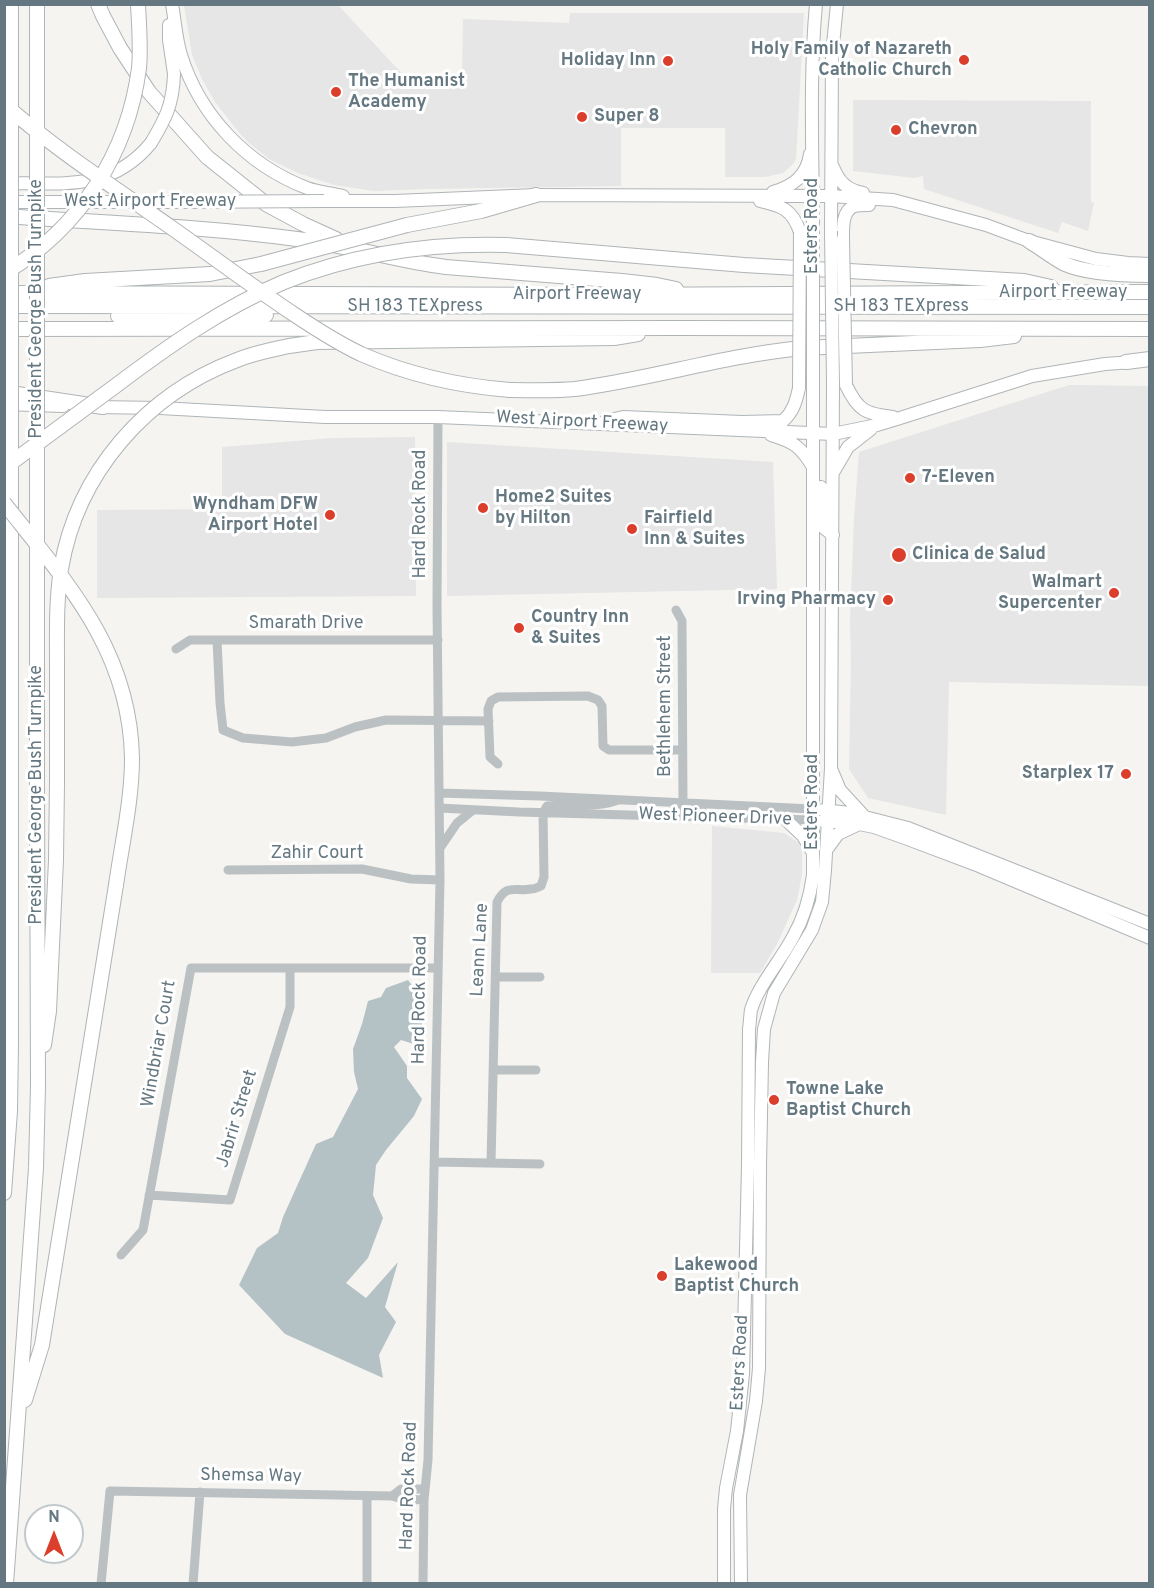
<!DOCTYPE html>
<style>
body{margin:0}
#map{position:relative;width:1154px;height:1588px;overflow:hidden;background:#f5f4f1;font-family:Overpass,sans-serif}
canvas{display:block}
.frame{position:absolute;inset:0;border:6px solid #657881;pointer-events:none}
.north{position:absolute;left:24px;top:1504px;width:60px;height:60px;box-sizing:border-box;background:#fff;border:2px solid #c1c9cd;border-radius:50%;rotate:0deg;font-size:16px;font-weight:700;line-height:24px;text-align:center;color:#657881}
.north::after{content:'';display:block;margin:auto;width:21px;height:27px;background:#db3f2b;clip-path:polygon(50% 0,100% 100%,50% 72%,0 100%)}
</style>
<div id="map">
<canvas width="1154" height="1588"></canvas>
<div class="frame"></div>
<div class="north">N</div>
</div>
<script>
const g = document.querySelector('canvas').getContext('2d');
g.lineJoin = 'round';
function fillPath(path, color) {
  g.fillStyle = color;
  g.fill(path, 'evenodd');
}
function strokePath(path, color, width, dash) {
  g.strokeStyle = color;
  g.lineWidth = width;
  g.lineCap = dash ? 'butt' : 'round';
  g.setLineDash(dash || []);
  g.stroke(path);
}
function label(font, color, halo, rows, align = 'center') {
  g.font = font + ' Overpass,sans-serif';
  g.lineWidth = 6;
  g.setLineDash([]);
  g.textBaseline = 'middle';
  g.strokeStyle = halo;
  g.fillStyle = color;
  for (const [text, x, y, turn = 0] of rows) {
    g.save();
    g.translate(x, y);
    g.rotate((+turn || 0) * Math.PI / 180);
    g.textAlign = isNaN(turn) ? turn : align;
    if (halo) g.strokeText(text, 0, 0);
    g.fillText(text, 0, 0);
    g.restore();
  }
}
fillPath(new Path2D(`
 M184 5H338L408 80 462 82 463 19 569 23 570 13H804L796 159 793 164 783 173 765 177H725V128H621V186L426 189 374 191 334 185 298 173 269 159 248 142 237 130 215 102 202 79 192 55Z
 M853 100 1091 101V202L1094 203 1088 231 1062 222 1058 233 924 189 923 176 914 178 853 171Z
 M1069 385 1149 386V686L949 682 946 815 868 798 849 769 851 660 850 623 854 519 859 452Z
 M415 437 416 596 97 598V510L222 509V447L332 438Z
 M447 442 773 462 777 589 447 596Z
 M712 826 784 833 799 843 802 850V875L797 900 777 944 760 973H711Z`), '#e5e6e5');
fillPath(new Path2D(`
 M408 980C412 985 417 991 419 997 423 1011 424 1032 417 1045L401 1040 394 1047 407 1066V1078L422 1099 414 1116 386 1150 376 1165 373 1195 383 1218 368 1258 346 1283 366 1298 398 1262 385 1307 396 1322 379 1355 383 1378 285 1334 239 1285 257 1248 278 1233 283 1217 316 1144 333 1137 358 1089 354 1072 353 1049 362 1024 368 1001 381 997 386 988Z`), '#b5c2c5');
const major = new Path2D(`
 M172 4C175 21 176 39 181 55 200 116 247 165 307 188 318 192 331 193 343 196
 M169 25V40L174 74
 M833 167C839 182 847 190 863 193
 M4 183C61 183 111 192 151 143
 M773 192C793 186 807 176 810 154
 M324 201H395L536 195 830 196 893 200 986 225 1029 241 1096 259 1128 263 1150 264
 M760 201C782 206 792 209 800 232
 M4 202H176
 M831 231 832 55 837 4
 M813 232C813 156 809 80 816 4
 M843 239C843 228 842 211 854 206 857 205 865 205 869 205
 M846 385C858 411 866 414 893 417
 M4 404 63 406
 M96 407 160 408 325 417H438L833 434 877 425 900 418 1032 376 1105 364 1133 362
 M605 421 623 417 742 422 783 421C793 412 796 402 799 388
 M771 435C794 442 800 446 813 467
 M834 471 848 447 871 429
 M821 487 824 528 833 535
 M832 771 840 790 863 815
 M823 810 849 813 908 828 1150 924
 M785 819 803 836 813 853
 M823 821 859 824 874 827 905 838 979 866 1150 938
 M827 849 838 834 857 825
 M724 1584V1509L726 1488 737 1431 743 1374 748 1166 749 1029C750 1023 750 1016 751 1010 758 986 781 960 793 937 804 918 810 897 813 875V385
 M741 1584 740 1495 756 1401 759 1368 760 1166 762 1062 764 1029 774 993 812 930 822 902 825 870 831 768 833 383`);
const highway = new Path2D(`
 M98 4 103 16 120 48 149 92 207 157 266 204 303 224 336 239
 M4 216C102 223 200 226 297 239 348 245 396 261 446 267L622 281 657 285 676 289
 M407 225 481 211 536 195
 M1029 241C1041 248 1053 258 1065 264 1087 274 1125 275 1150 275
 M506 245 744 265 1024 281 1051 287
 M49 286 85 281 210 274 261 264
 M4 293 605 295 1150 292
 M4 306 1150 307
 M118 316 266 315
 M4 329 680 328 1150 329
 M289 346 317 342 614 338 638 334
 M1126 362 1150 359
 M510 390C532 390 554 391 575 389 652 379 726 355 803 348L980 340 1014 336
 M4 392 103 407
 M44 1045 49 1011 56 860 57 783
 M4 1193 10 1111 11 1044V490
 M25 1400 42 1345 116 885
 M6 1584 36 1168 38 1086 37 784`);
strokePath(major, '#afb5b8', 14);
strokePath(highway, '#afb4b6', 16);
strokePath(new Path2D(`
 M676 610 682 621 683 803
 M217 640 220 703 223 730 243 738 292 742 326 738 355 727 386 720 489 721
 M176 649 190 640H438
 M498 764 490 757 488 709 491 701 498 697 588 696 598 700 602 706 603 746 609 750H681
 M439 793 540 796 812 809
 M439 808 519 812 812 820
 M671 812 702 809
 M440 848 457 823 473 810
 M228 870 362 869 411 879 440 880
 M496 977H540
 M494 1070H536
 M434 1162 540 1164
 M491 1163 497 902C507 883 515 892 531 889 535 889 538 887 541 886L544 877 543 813 547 806C571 803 595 809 618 800
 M149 1195 230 1200 290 1007V969
 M121 1255 143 1230 191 968H438
 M367 1496V1584
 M392 1496 401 1489H425
 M101 1584 110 1491 392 1496 402 1499 424 1500
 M193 1584 200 1492
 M423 1584 424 1500 428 1460 440 880 437 607 438 417`), '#bbc1c3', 9);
strokePath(major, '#fff', 12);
strokePath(highway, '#fff', 14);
const majorBridge = new Path2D(`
 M151 143C166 118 173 104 174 74
 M176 202 324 201
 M831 231 833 383
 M813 232V385
 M843 239 846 385
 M799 388 800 232`);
const highwayBridge = new Path2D(`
 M11 4V490
 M37 4V784
 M4 104C56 150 115 188 172 228 213 257 253 287 295 315 316 329 338 343 361 354 409 375 458 386 510 390
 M261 264 407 225
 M6 272C80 228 128 153 139 68 141 47 139 26 138 4
 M4 468C41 441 77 414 114 387 167 347 222 308 284 282 354 254 431 243 506 245
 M4 503C67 583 130 650 132 758 132 800 122 843 116 885
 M57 783C57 744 57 704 57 665 57 633 56 601 61 569 77 473 146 394 237 360 254 353 271 350 289 346`);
strokePath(majorBridge, '#afb5b8', 14, []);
strokePath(highwayBridge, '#afb4b6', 16, []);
strokePath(majorBridge, '#fff', 12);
strokePath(highwayBridge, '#fff', 14);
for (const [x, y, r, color] of [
 [964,60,6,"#db3f2b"],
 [668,61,6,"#db3f2b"],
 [336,92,6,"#db3f2b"],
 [582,117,6,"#db3f2b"],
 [896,130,6,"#db3f2b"],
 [910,478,6,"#db3f2b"],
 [483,508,6,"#db3f2b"],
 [330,515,6,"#db3f2b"],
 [632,529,6,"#db3f2b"],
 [899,555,8,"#db3f2b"],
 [1114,593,6,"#db3f2b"],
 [888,600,6,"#db3f2b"],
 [519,628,6,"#db3f2b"],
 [1126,774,6,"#db3f2b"],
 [774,1100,6,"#db3f2b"],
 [662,1276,6,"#db3f2b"]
]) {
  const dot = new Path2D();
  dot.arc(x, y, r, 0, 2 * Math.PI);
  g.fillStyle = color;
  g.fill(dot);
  strokePath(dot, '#fff', 2);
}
label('bold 18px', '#657881', '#fff', [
 ["Holy Family of Nazareth",952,50,"right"],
 ["Catholic Church",952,71,"right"],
 ["Holiday Inn",656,61,"right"],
 ["The Humanist",348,82],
 ["Academy",348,103],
 ["Super 8",594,117],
 ["Chevron",908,130],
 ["7-Eleven",922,478],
 ["Home2 Suites",495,498],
 ["by Hilton",495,519],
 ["Wyndham DFW",318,505,"right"],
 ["Airport Hotel",318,526,"right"],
 ["Fairfield",644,519],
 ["Inn & Suites",644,540],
 ["Clinica de Salud",912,555],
 ["Walmart",1102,583,"right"],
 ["Supercenter",1102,604,"right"],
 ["Irving Pharmacy",876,600,"right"],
 ["Country Inn",531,618],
 ["& Suites",531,639],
 ["Starplex 17",1114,774,"right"],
 ["Towne Lake",786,1090],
 ["Baptist Church",786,1111],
 ["Lakewood",674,1266],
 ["Baptist Church",674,1287]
], 'left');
label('18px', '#657881', '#fff', [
 ["West Airport Freeway",150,202],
 ["Esters Road",813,226,-90],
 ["Airport Freeway",1063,293],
 ["Airport Freeway",577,295],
 ["SH 183 TEXpress",415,307],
 ["SH 183 TEXpress",901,307],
 ["President George Bush Turnpike",37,309,-90],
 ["West Airport Freeway",582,423,3],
 ["Hard Rock Road",421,514,-90],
 ["Smarath Drive",306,624],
 ["Bethlehem Street",666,706,-90],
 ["President George Bush Turnpike",37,795,-90],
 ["Esters Road",813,802,-90],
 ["West Pioneer Drive",715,818,2],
 ["Zahir Court",317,854],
 ["Leann Lane",481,950,-87],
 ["Hard Rock Road",421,1000,-89],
 ["Windbriar Court",160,1044,-80],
 ["Jabrir Street",238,1119,-73],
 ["Esters Road",741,1363,-87],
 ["Shemsa Way",251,1477,1],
 ["Hard Rock Road",410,1486,-88]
]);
</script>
